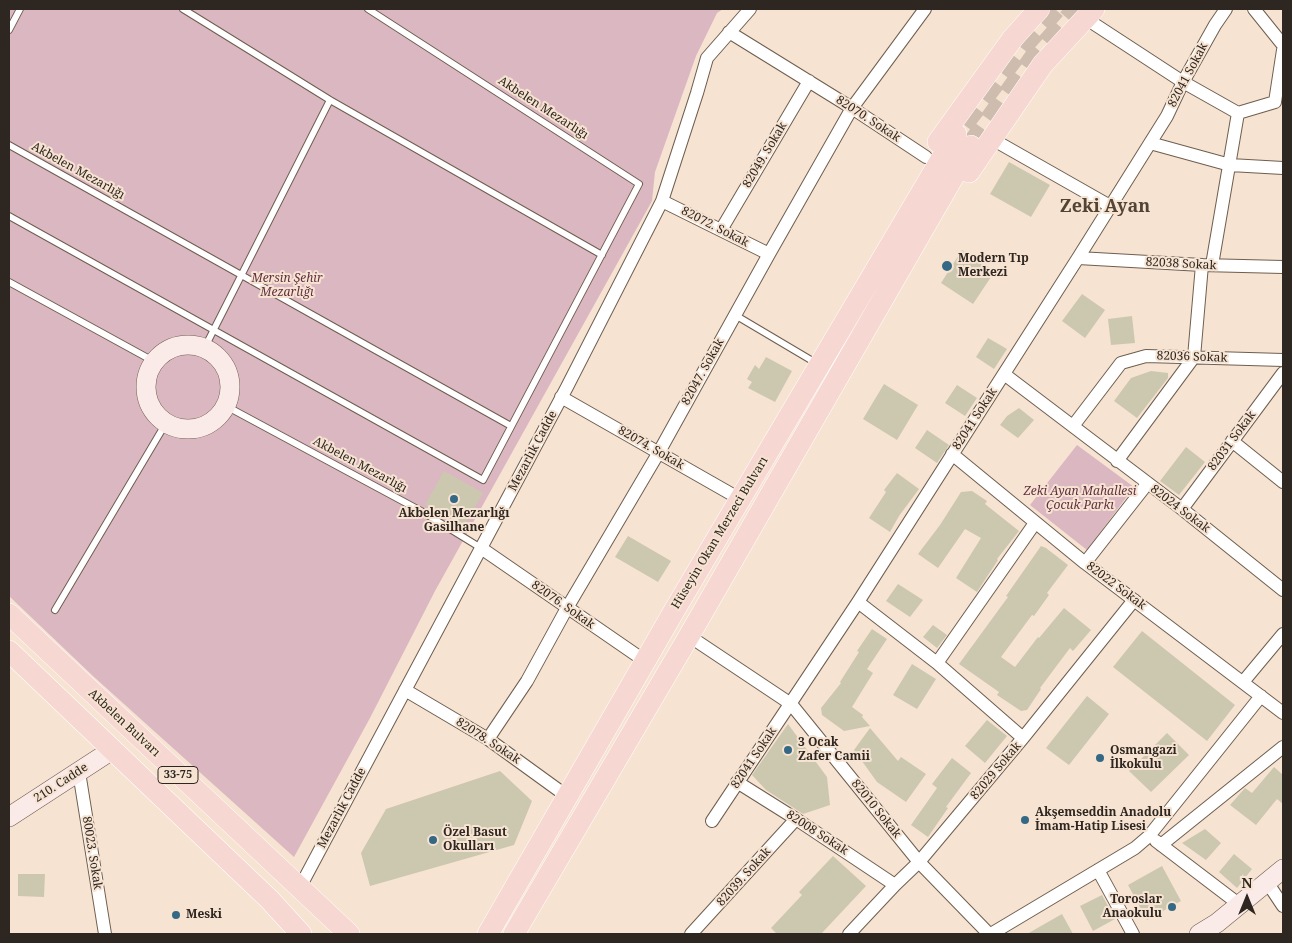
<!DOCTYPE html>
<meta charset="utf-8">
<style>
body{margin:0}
#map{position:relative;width:1292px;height:943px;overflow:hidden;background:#f6e3d1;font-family:"Noto Serif",serif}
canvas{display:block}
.frame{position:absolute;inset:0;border:10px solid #2e2620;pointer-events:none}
.north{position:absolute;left:1222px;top:873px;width:50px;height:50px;-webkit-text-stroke:4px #f6e3d1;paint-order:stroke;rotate:0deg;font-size:14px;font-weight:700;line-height:20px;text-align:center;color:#2e2620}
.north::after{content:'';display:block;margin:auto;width:18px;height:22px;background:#2e2620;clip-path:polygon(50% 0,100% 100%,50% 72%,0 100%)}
</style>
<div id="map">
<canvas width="1292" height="943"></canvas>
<div class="frame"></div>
<div class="north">N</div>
</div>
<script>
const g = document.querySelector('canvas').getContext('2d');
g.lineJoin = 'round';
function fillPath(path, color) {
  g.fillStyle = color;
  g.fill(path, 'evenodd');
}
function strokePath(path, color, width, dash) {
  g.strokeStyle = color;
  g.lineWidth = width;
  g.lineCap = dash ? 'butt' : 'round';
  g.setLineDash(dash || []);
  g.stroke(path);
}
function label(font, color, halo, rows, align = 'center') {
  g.font = font + ' "Noto Serif",serif';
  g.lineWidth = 4;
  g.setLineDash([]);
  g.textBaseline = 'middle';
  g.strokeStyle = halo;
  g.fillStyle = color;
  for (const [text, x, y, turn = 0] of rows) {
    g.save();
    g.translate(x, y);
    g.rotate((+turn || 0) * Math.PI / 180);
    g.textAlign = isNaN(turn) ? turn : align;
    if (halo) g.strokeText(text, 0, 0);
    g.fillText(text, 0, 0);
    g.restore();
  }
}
fillPath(new Path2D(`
 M9 9H723L717 13 696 56 655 172 652 201 435 591 370 718 294 857 94 677 9 596Z
 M1077 445 1134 487 1087 550 1030 505Z`), '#dbb7c2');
fillPath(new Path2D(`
 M1009 162 1050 185 1031 217 990 194Z
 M962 250 995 271 973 304 941 283Z
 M1082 294 1105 310 1085 338 1062 321Z
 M1132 316 1135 343 1111 345 1108 319Z
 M988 338 1007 349 994 369 976 357Z
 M766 357 792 371 775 402 748 388 752 382 747 379 755 365 759 369Z
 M1151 371 1168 373V378L1137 418 1114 401 1131 378Z
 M884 384 918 405 897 440 863 419Z
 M957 385 977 398 965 416 945 403Z
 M1019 408 1034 420 1018 438 1000 425 1007 416Z
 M927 430 949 445 937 463 915 448Z
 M1186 447 1205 462 1179 495 1160 481Z
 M444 471 483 493 464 526 425 505Z
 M897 473 919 489 899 516 890 532 869 518 886 492 884 490Z
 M972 491 987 501 985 504 1019 531 997 559 998 560 977 592 956 578 981 538 965 529 938 568 918 554 940 525 961 492Z
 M628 536 671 561 658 582 615 557Z
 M1041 546 1046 548 1068 565 1047 593 1049 595 1034 616 1032 615 1001 657 1015 667 1038 637 1039 638 1064 608 1091 630 1073 651 1070 648 1040 688 1041 689 1027 710 1021 711 997 695 999 692 959 664 1008 597 1006 596Z
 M898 584 923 600 910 617 886 601Z
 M933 625 947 635 937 648 923 637Z
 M872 629 887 639 867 669 873 673 852 707 863 715 862 717 870 726 844 731 822 715 821 708 841 683 840 682 859 652 857 651Z
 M1142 631 1235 705 1207 741 1113 667Z
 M912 664 936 679 917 709 893 695Z
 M1087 696 1109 714 1069 765 1046 748Z
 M987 720 1007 736 985 763 965 746Z
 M788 724 827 777 830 805 803 814 766 790 752 775Z
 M870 728 898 761 901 757 926 774 906 802 877 782 854 750Z
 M1167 733 1189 755 1151 792 1129 771Z
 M952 758 971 773 946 807 948 808 928 837 911 825 937 788 932 784Z
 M1274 767 1283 775V804L1277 799 1256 825 1230 805 1245 788 1252 793Z
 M500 771 532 801 514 845 370 886 361 853 386 809Z
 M1205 829 1221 843 1206 860 1182 843Z
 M1234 854 1252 869 1237 888 1219 872Z
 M833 856 866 886 821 934H777L771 928 802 895 799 892Z
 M1162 866 1181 901 1147 920 1128 885Z
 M18 874H45L44 897 18 896Z
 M1102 895 1115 919 1093 931 1080 906Z
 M1062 914 1073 934H1027Z`), '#ccc8b0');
strokePath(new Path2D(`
 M963 124 1024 44 1055 9
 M971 146 1035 57 1077 9`), '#cebdae', 21, [21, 11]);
const lane = new Path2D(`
 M183 9 330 100 602 255
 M9 30 20 9
 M9 145 511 426
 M9 216 483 480 639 184 368 9
 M9 282 155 362
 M735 315 816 363
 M204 349 330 100
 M226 406 421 511 481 548
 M55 610 166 423`);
const street = new Path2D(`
 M1254 9 1283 45
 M1085 18 1183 82 1238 113
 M729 32 852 108 926 157
 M992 139 1110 206
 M1150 143 1230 165 1283 168
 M662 201 769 254
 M721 230 809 81
 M1078 258 1202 265 1283 267
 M1212 265 1238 113 1275 102 1283 50
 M1004 374 1182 509 1283 590
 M561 397 740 499
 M1073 426 1121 363 1146 356 1283 360
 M1232 441 1283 482
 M952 454 1085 563 1283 713
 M1117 461 1194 357 1202 265
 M1182 509 1283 373
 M481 548 645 661
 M1085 563 1147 484
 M858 602 937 663 1023 738
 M689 636 791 704 919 862 989 934
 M937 663 1035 523
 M1243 682 1283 634
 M405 690 488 739 568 797
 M488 739 527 681 567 608 659 452 769 254 852 108 925 9
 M79 772 105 934
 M737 782 796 819 895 885
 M712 821 858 602 1078 258 1167 116 1183 82 1215 25 1226 9
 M1156 841 1240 905
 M1161 845 1283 747
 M1098 870 1133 934
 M1267 882 1283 906
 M299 889 567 387 662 201 697 93 707 58 750 9
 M691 934 796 819
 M849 934 895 885 919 862 1023 738 1134 600
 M991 934 1135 848 1149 836 1261 696`);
const secondary = new Path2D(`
 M146 387a42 42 0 1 1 84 0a42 42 0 1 1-84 0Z
 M9 817 112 750
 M1199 934 1217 923 1283 869`);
const primary = new Path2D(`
 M938 142 1013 38 1039 9
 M969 172 1043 64 1094 9
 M9 614 349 934
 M9 651 270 900 301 934
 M488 934 674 611 956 134
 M514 934 689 636 971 146`);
strokePath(lane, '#6f5e4f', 8);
strokePath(street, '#6f5e4f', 14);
strokePath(secondary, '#6f5e4f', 20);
strokePath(primary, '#fff', 22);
strokePath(lane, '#fff', 6);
strokePath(street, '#fff', 12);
strokePath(secondary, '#fbebe8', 19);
strokePath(primary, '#f7d7d1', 21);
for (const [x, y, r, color] of [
 [947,266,6,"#346885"],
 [454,499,5,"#346885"],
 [788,750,5,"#346885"],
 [1100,758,5,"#346885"],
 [1025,820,5,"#346885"],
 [433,840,5,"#346885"],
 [1172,907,5,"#346885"],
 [176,915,5,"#346885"]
]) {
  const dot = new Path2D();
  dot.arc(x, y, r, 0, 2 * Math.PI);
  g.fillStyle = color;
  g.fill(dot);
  strokePath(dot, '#f6e3d1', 2);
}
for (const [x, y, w] of [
 [178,775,40]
]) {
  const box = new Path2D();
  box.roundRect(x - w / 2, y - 8.5, w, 17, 4);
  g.fillStyle = '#f6e3d1';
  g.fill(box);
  strokePath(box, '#2e2620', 1);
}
label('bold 11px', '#2e2620', null, [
 ["33-75",178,775]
]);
label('12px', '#2e2620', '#f6e3d1', [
 ["82041 Sokak",1188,75,-62],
 ["Akbelen Mezarlığı",543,108,33],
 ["82070. Sokak",868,119,33],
 ["82049. Sokak",765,155,-59],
 ["Akbelen Mezarlığı",78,171,29],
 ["82072. Sokak",715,227,27],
 ["82038 Sokak",1181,264,3],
 ["82036 Sokak",1192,357,2],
 ["82047. Sokak",703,372,-61],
 ["82041 Sokak",975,419,-57],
 ["82031 Sokak",1232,441,-53],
 ["82074. Sokak",651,448,30],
 ["Mezarlık Cadde",533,451,-62],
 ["Akbelen Mezarlığı",360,465,28],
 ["82024 Sokak",1180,509,37],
 ["Hüseyin Okan Merzeci Bulvarı",720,533,-59],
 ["82022 Sokak",1116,586,37],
 ["82076. Sokak",563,605,35],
 ["Akbelen Bulvarı",124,723,43],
 ["82078. Sokak",488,741,33],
 ["82041 Sokak",754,758,-56],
 ["82029 Sokak",996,771,-50],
 ["210. Cadde",61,783,-33],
 ["Mezarlık Cadde",342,808,-62],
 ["82010 Sokak",876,809,51],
 ["82008 Sokak",817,833,33],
 ["80023. Sokak",92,853,81],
 ["82039. Sokak",744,877,-48]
]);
label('bold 12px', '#2e2620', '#f6e3d1', [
 ["Modern Tıp",958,259],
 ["Merkezi",958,273],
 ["Akbelen Mezarlığı",454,514,"center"],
 ["Gasilhane",454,528,"center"],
 ["3 Ocak",798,743],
 ["Zafer Camii",798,757],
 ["Osmangazi",1110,751],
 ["İlkokulu",1110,765],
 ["Akşemseddin Anadolu",1035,813],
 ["İmam-Hatip Lisesi",1035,827],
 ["Özel Basut",443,833],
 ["Okulları",443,847],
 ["Toroslar",1162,900,"right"],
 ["Anaokulu",1162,914,"right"],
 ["Meski",186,915]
], 'left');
label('italic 12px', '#612f41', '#f6e3d1', [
 ["Mersin Şehir",287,279],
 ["Mezarlığı",287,293],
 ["Zeki Ayan Mahallesi",1080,492],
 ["Çocuk Parkı",1080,506]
]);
label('bold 18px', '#534334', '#f6e3d1', [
 ["Zeki Ayan",1105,207]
]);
</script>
